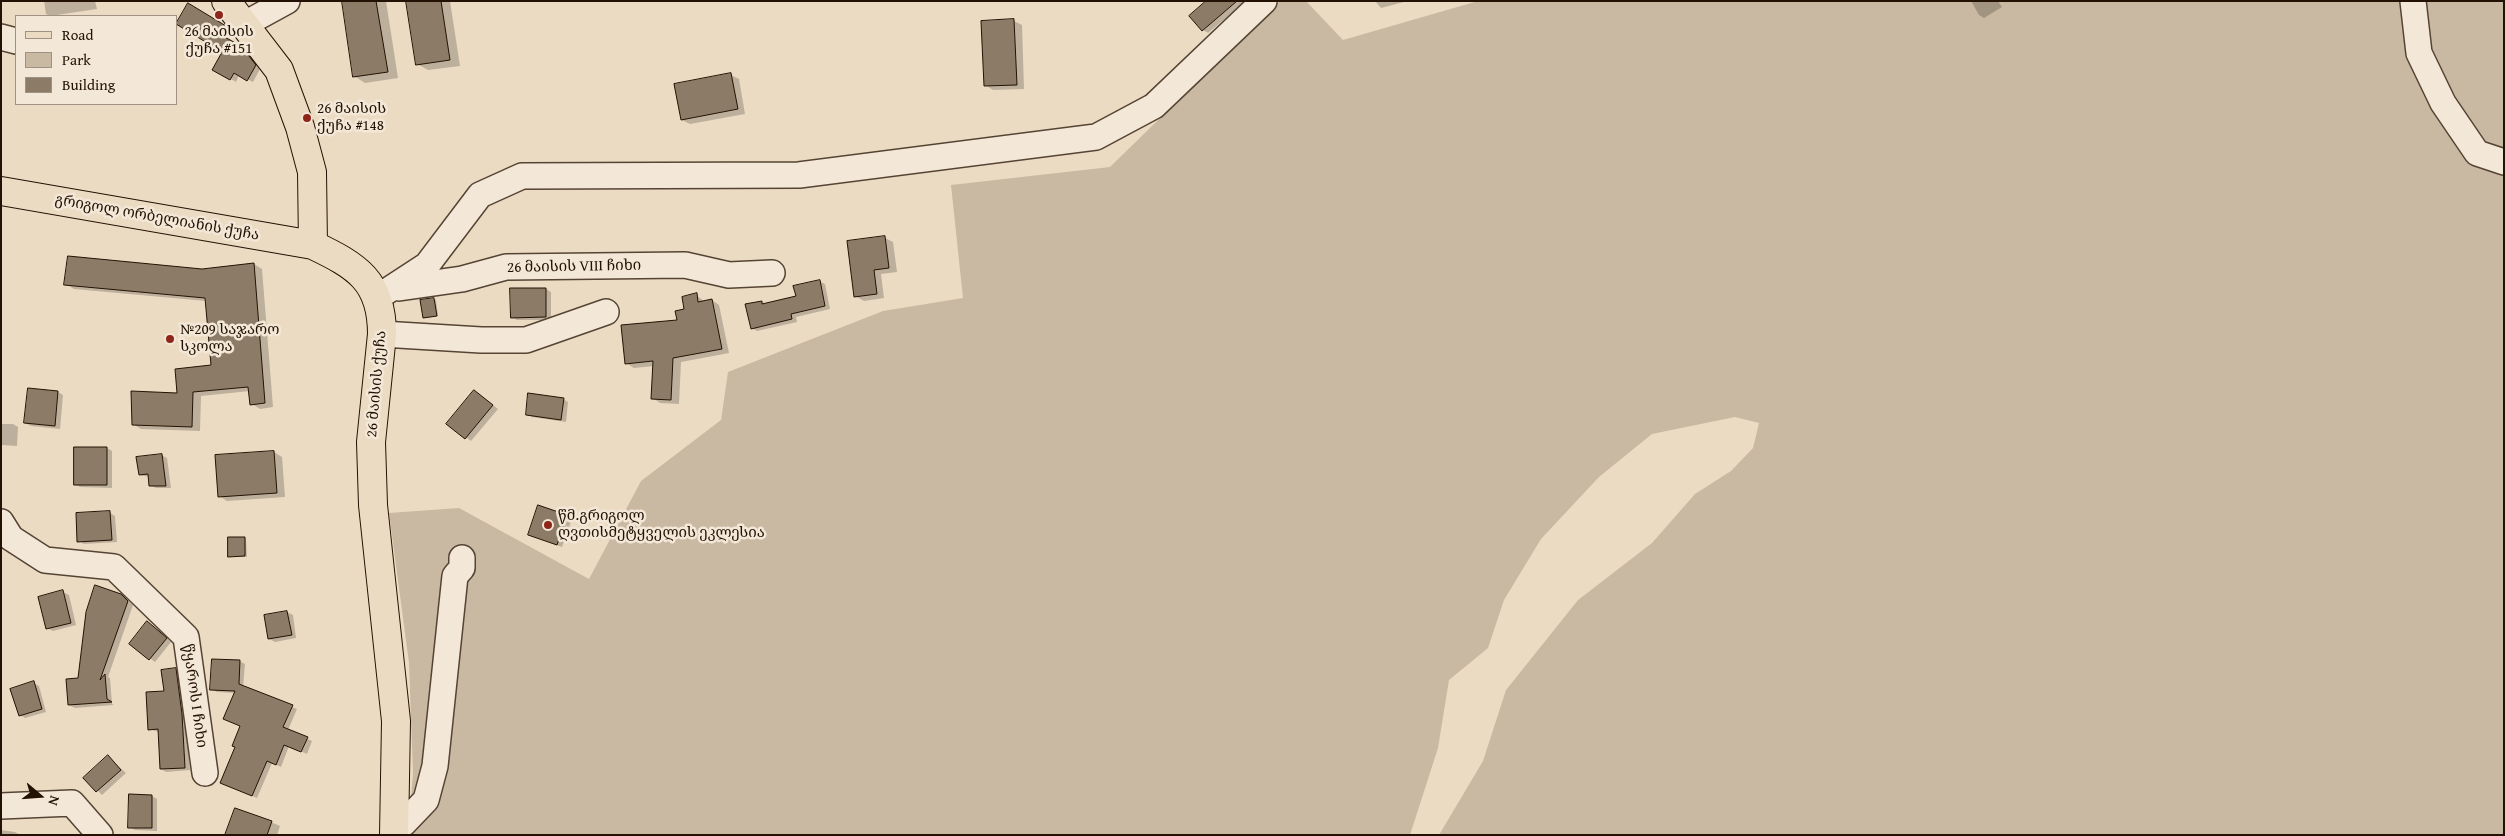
<!DOCTYPE html>
<meta charset="utf-8">
<style>
body{margin:0}
#map{position:relative;width:2505px;height:836px;overflow:hidden;background:#ecdbc3;font-family:"Gentium Book Plus",serif}
canvas{display:block}
.frame{position:absolute;inset:0;border:2px solid #231203;pointer-events:none}
.legend{position:absolute;left:15px;top:15px;width:162px;height:90px;box-sizing:border-box;background:#f3e8d8;border:1px solid #a09283;margin:0;padding:6px 9px;list-style:none;font-size:15px;color:#231203}
.legend li{display:flex;align-items:center;gap:10px;height:25px}
.legend b{width:25px;border:1px solid #a09283}
.north{position:absolute;left:15px;top:771px;width:50px;height:50px;-webkit-text-stroke:4px #f3e8d8;paint-order:stroke;rotate:108deg;font-size:14px;font-weight:700;line-height:20px;text-align:center;color:#231203}
.north::after{content:'';display:block;margin:auto;width:18px;height:22px;background:#231203;clip-path:polygon(50% 0,100% 100%,50% 72%,0 100%)}
</style>
<div id="map">
<canvas width="2505" height="836"></canvas>
<div class="frame"></div>
<ul class="legend">
<li><b style="height:6px;background:#ecdbc3"></b>Road</li>
<li><b style="height:14px;background:#cab9a2"></b>Park</li>
<li><b style="height:14px;background:#8c7b67"></b>Building</li>
</ul>
<div class="north">N</div>
</div>
<script>
const g = document.querySelector('canvas').getContext('2d');
g.lineJoin = 'round';
function fillPath(path, color) {
  g.fillStyle = color;
  g.fill(path, 'evenodd');
}
function strokePath(path, color, width, dash) {
  g.strokeStyle = color;
  g.lineWidth = width;
  g.lineCap = dash ? 'butt' : 'round';
  g.setLineDash(dash || []);
  g.stroke(path);
}
function label(font, color, halo, rows, align = 'center') {
  g.font = font + ' "Gentium Book Plus","Noto Serif Georgian",serif';
  g.lineWidth = 5;
  g.setLineDash([]);
  g.textBaseline = 'middle';
  g.strokeStyle = halo;
  g.fillStyle = color;
  for (const [text, x, y, turn = 0] of rows) {
    g.save();
    g.translate(x, y);
    g.rotate((+turn || 0) * Math.PI / 180);
    g.textAlign = isNaN(turn) ? turn : align;
    if (halo) g.strokeText(text, 0, 0);
    g.fillText(text, 0, 0);
    g.restore();
  }
}
fillPath(new Path2D(`
 M1280 1H1306L1343 40 1478 1H2504V835H1439L1483 761 1506 690 1578 600 1652 543 1695 494 1731 471 1753 448 1759 423 1735 417 1652 434 1599 477 1541 539 1504 600 1488 648 1449 680 1438 748 1410 835H408L413 773 409 663 389 513 459 508 589 579 641 481 721 420 728 372 883 311 963 298 951 185 1110 167Z`), '#cab9a2');
fillPath(new Path2D(`
 M44 1H95L97 9 50 16 46 14Z
 M343 1H386L398 78 365 83 354 76Z
 M408 1H450L460 66 428 70 417 64Z
 M1208 1H1246L1208 33 1203 30Z
 M1375 1H1403L1404 2 1381 8Z
 M1971 1H1998L2002 7 1984 18 1979 15Z
 M189 4 230 30 226 39 246 50 260 69 253 82 239 75 236 82 214 69 224 51Z
 M1014 21 1022 25 1024 89 993 90 985 85Z
 M731 75 739 79 745 114 690 124 682 120Z
 M885 238 893 242 897 272 881 274 884 298 864 301 855 296Z
 M254 264 262 269 273 407 260 409 252 404 250 391 201 396 200 431 141 429 133 424 178 394 212 367 206 301 74 289 66 284Z
 M819 281 825 284 830 309 796 317 797 322 757 331 752 328 761 302 765 304 797 297Z
 M546 289 551 292V320H517L512 317Z
 M696 295 705 302 712 300 719 305 729 353 681 362 679 404 660 403 653 398 654 366 634 368 626 363 679 321Z
 M434 299 436 300 438 316 426 318 424 317Z
 M29 389 58 392 63 395 60 429 31 426 25 423Z
 M475 391 498 409 471 441 448 424Z
 M563 399 568 402 566 422 532 417 527 414Z
 M1 424H13L18 427 17 446 1 445Z
 M75 448H107L112 451V488L80 487 75 484Z
 M274 452 282 457 285 497 227 501 219 496Z
 M161 455 167 458 171 488H156L150 485 149 477 140 475Z
 M539 507 572 519 562 547 529 535Z
 M110 513 115 516 117 542 84 544 79 541Z
 M244 538 246 539 247 557 230 556Z
 M63 592 69 595 76 625 53 631 47 628Z
 M121 595 133 605 108 677 110 678 112 704 114 705 75 708 69 705 67 680 79 679Z
 M287 612 293 615 296 638 275 642 269 639 266 616Z
 M153 626 171 642 155 662 130 644Z
 M239 661 245 664 243 687 297 709 288 730 312 741 307 754 289 746 281 767 272 763 257 798 227 785 242 726 236 693 217 692 211 689Z
 M176 669 181 672 190 770 166 772 161 769 159 732 149 729Z
 M33 683 39 686 46 712 25 718 20 715Z
 M108 757 126 773 102 795 85 778Z
 M130 795 152 796 157 799V831L135 830 129 827Z
 M271 822 280 826 277 835H227Z
 M1 830 15 832 20 835H1Z`), '#0003');
const building = new Path2D(`
 M342 1H376L388 72 353 77Z
 M406 1H441L450 60 416 65Z
 M1206 1H1237L1202 31 1189 16Z
 M188 3 226 26 221 35 241 46 256 65 247 81 234 73 230 80 212 70 222 52 176 24Z
 M1014 19 1017 85 984 86 981 21Z
 M731 73 738 109 681 120 674 84Z
 M885 236 889 268 874 270 877 294 854 297 847 241Z
 M68 256 202 269 254 263 265 403 250 405 248 387 193 392 192 427 132 425 131 391 177 393 175 369 211 365 205 298 64 285Z
 M820 280 825 306 791 314 792 319 751 329 745 304 762 301V304L796 296 793 286Z
 M510 288H546V317L511 318Z
 M697 293 698 302 712 299 722 349 673 358 671 400 651 399 653 361 625 364 621 325 677 320 675 311 684 309 682 297Z
 M434 298 437 316 423 318 420 300Z
 M28 388 58 391 55 426 24 423Z
 M474 390 493 405 465 439 446 424Z
 M528 393 564 398 561 420 526 415Z
 M74 447H107V485H74Z
 M274 451 277 493 218 497 215 455Z
 M162 454 166 486H149L148 474 139 475 136 457Z
 M538 505 567 515 557 545 528 535Z
 M110 511 112 540 77 542 76 513Z
 M228 537H245V556L228 557Z
 M95 585 121 594 128 601 100 680 105 674 107 699 112 702 68 705 66 679 78 678 86 612Z
 M63 590 71 623 46 629 38 597Z
 M287 611 292 635 268 639 264 615Z
 M147 621 167 638 149 660 129 644Z
 M212 659 240 660 239 684 293 705 283 727 308 737 301 752 284 745 276 765 267 761 252 796 220 783 235 747 232 746 240 726 223 719 235 691 210 690Z
 M176 668 182 714 185 768 160 769 158 729 148 730 146 692 164 691 161 670Z
 M34 681 42 709 19 716 10 689Z
 M108 755 121 770 96 792 83 778Z
 M129 794 152 795V828H128Z
 M235 808 272 821 267 835H225Z`);
fillPath(building, '#8c7b67');
strokePath(building, '#231203', 1);
const minor = new Path2D(`
 M2413 1 2419 53 2443 103 2477 153 2504 162
 M245 24 287 1
 M1 37 16 41
 M399 288 462 279 506 267 685 265 729 275 772 273
 M378 297 427 265 480 195 522 176 799 175 1096 137 1154 106 1264 1
 M382 334 481 340H526L606 312
 M1 522 11 538 45 560 114 567 186 637 205 773
 M1 806 72 803 100 835
 M394 823H404L426 800 435 766 455 576 462 568V558`);
const major = new Path2D(`
 M226 1 279 70 300 127 312 172 313 245
 M1 191 313 245C357 266 382 281 382 334L371 442 373 505 396 721 394 835`);
strokePath(minor, '#543', 28);
strokePath(major, '#231203', 30);
strokePath(minor, '#f3e8d8', 25);
strokePath(major, '#ecdbc3', 28);
for (const [x, y, r, color] of [
 [219,15,5,"#8f2418"],
 [307,118,5,"#8f2418"],
 [170,339,5,"#8f2418"],
 [548,525,5,"#8f2418"]
]) {
  const dot = new Path2D();
  dot.arc(x, y, r, 0, 2 * Math.PI);
  g.fillStyle = color;
  g.fill(dot);
  strokePath(dot, '#f3e8d8', 2);
}
label('15px', '#231203', '#f3e8d8', [
 ["26 მაისის",219,32,"center"],
 ["ქუჩა #151",219,49,"center"],
 ["26 მაისის",317,109],
 ["ქუჩა #148",317,126],
 ["№209 საჯარო",180,330],
 ["სკოლა",180,347],
 ["წმ.გრიგოლ",558,516],
 ["ღვთისმეტყველის ეკლესია",558,533]
], 'left');
label('15px', '#231203', '#f3e8d8', [
 ["გრიგოლ ორბელიანის ქუჩა",157,218,10],
 ["26 მაისის VIII ჩიხი",574,267,-1],
 ["26 მაისის ქუჩა",377,384,-85],
 ["წყაროს I ჩიხი",194,696,82]
]);
</script>
